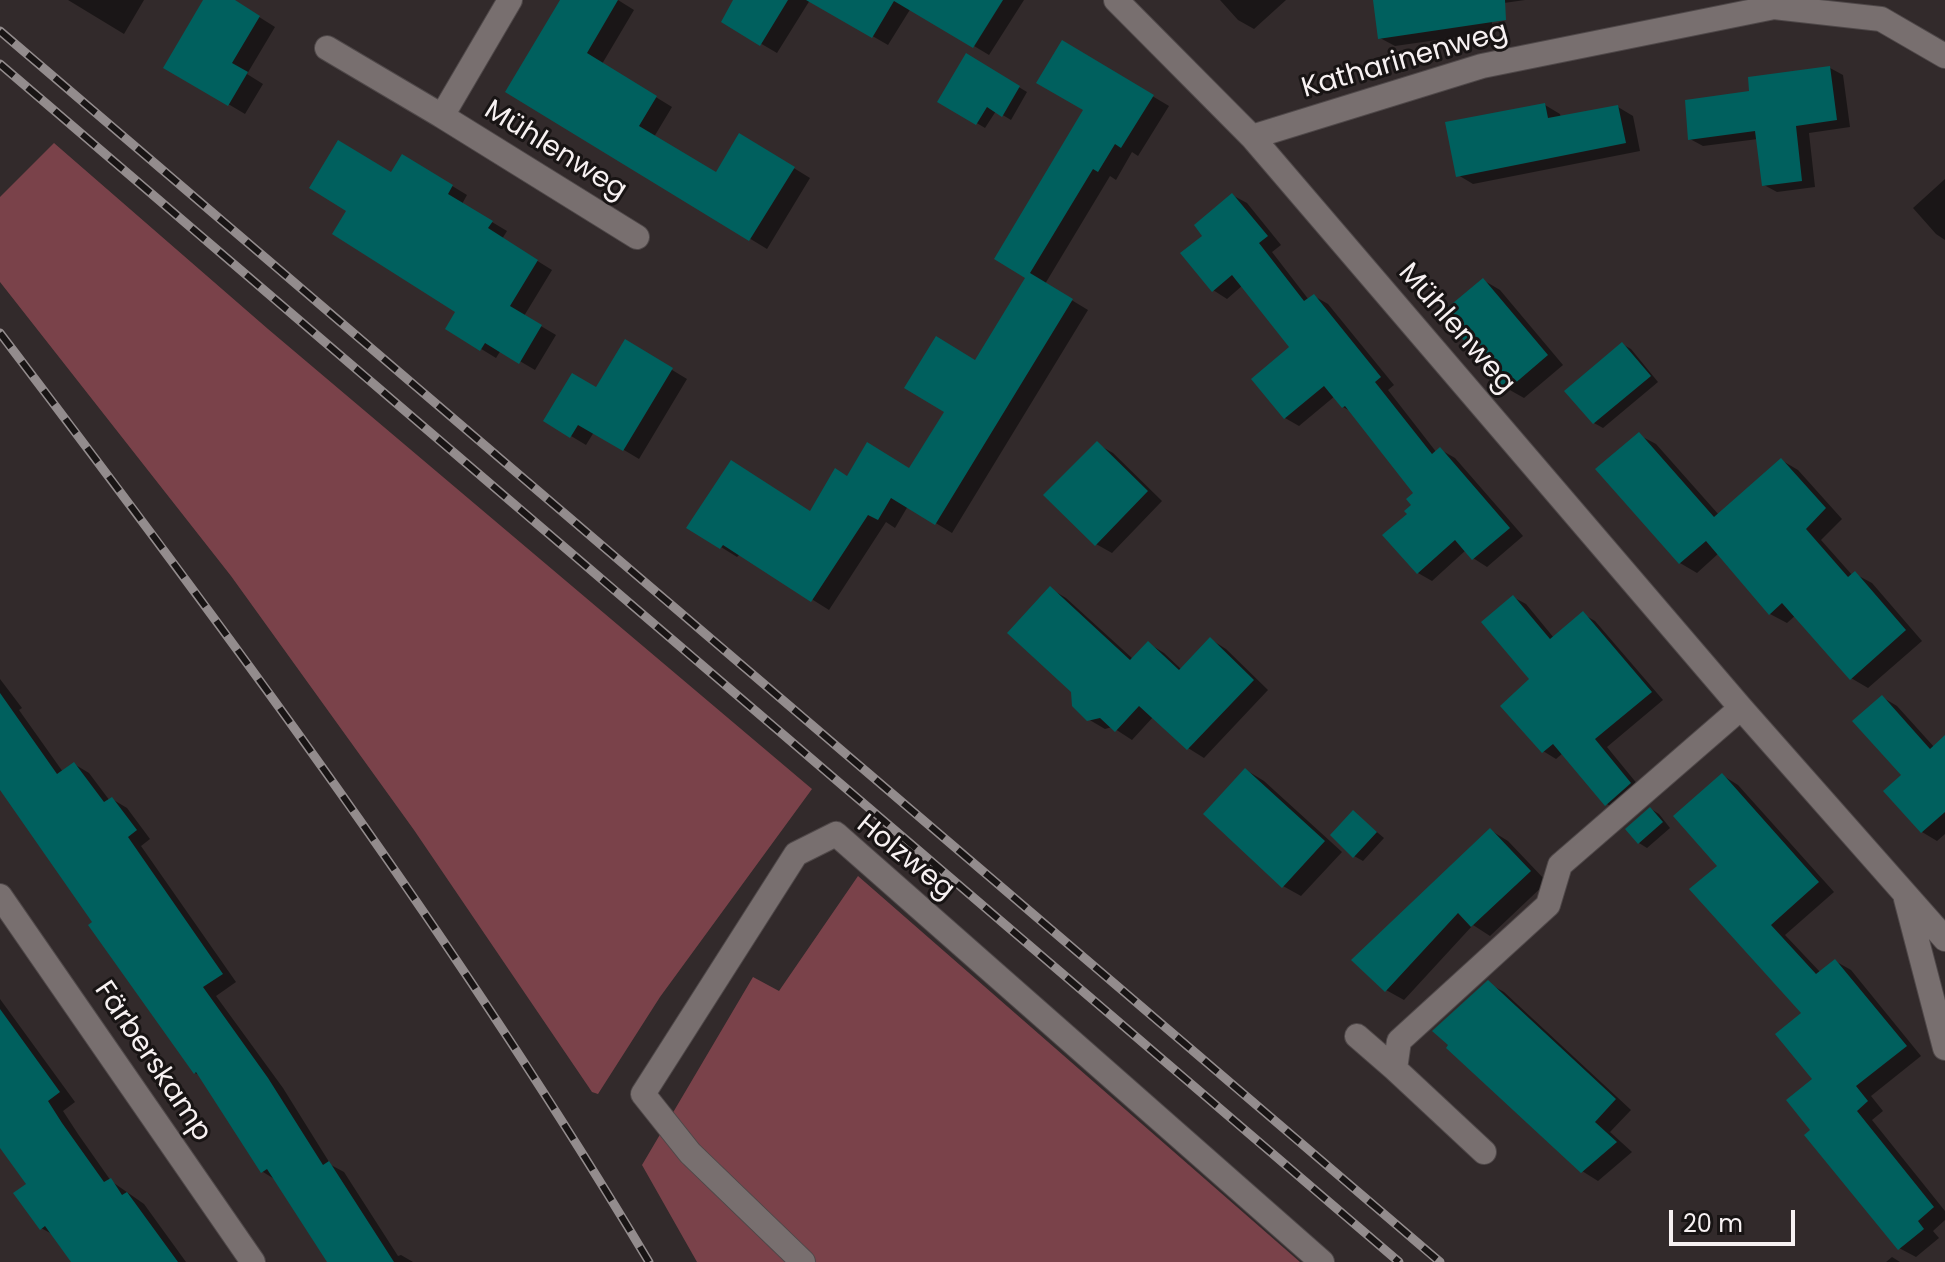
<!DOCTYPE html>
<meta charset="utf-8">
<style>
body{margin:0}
#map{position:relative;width:1945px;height:1262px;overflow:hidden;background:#322a2b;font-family:Poppins,sans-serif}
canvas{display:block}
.scale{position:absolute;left:1669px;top:1210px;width:126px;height:36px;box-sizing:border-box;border:4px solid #f7f1f2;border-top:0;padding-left:10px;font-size:24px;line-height:28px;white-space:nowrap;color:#f7f1f2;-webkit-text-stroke:6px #181414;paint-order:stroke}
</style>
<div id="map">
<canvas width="1945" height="1262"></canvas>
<div class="scale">20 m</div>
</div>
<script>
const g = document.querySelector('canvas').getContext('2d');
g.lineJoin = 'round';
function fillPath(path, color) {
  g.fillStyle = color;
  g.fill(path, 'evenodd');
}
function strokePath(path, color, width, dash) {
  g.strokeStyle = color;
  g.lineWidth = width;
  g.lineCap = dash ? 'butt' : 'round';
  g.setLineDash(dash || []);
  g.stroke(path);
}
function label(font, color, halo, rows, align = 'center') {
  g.font = font + ' Poppins,sans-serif';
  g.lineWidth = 6;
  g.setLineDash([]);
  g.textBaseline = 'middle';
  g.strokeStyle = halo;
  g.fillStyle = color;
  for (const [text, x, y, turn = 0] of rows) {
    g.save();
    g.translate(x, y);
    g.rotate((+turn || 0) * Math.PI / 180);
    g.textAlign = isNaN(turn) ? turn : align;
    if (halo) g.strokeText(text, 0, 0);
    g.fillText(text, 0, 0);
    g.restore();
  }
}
fillPath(new Path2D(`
 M54 143 268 329 812 789 660 997 598 1094 592 1092 414 830 231 576 0 282V197Z
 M858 876 1300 1262H697L642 1165 753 977 779 991Z`), '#7a424a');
fillPath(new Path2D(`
 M68 0H144L124 34Z
 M206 0H232L275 27 247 74 263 84 245 114 166 67Z
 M578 0H618L634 10 602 64 672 107 654 137 716 174 740 135 810 178 767 249 508 91Z
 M736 0H1024L989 55 911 8 888 45 810 0 777 53 724 22Z
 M1220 0H1286L1254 29 1238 20Z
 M1375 0H1525L1490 5 1493 32 1395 46 1380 38Z
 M1063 43 1169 106 1138 156 1132 152 1116 180 1110 176 1045 284 1088 310 952 533 908 506 895 528 886 522 829 610 740 554 737 557 689 527 811 513 848 478 910 470 1028 277 1085 110Z
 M967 56 1027 92 1011 120 996 111 985 128 940 101Z
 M1830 68 1843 75 1850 127 1809 133 1815 187 1777 192 1764 185 1758 139 1703 146 1690 139 1751 93Z
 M1545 105 1560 114 1561 118 1618 107 1633 116 1640 151 1473 184 1458 175Z
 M403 156 467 195 462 204 507 231 502 239 552 270 524 316 556 335 535 370 501 350 496 358 447 328 458 311 392 174Z
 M1945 179V240L1936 234 1913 208Z
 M1232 195 1247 203 1281 245 1272 252 1309 300 1314 296 1328 304 1394 385 1388 390 1437 453 1441 450 1455 458 1523 536 1487 567 1473 558 1466 550 1432 581 1418 573 1410 514 1415 493 1352 412 1343 407 1335 396 1299 426 1285 418 1291 348 1243 285 1227 299 1213 290 1205 236Z
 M1483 280 1500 290 1563 365 1524 398 1508 389Z
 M626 342 687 379 639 459 594 432 586 445 546 421 597 390Z
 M1622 344 1631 349 1658 382 1603 428 1594 423Z
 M1639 435 1656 444 1719 515 1781 460 1798 470 1842 519 1821 540 1853 576 1855 574 1872 583 1922 641 1868 688 1851 678 1796 615 1787 623 1770 614 1719 553 1697 573 1680 563Z
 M1097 444 1113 453 1162 501 1112 553 1096 544Z
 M1051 589 1066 598 1133 659 1148 643 1164 653 1182 670 1210 639 1226 649 1268 690 1204 758 1188 748 1154 716 1132 740 1112 727 1105 729 1088 719Z
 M1513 597 1526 604 1554 638 1583 614 1595 621 1663 700 1607 747 1643 791 1619 812 1607 804 1563 753 1556 759 1543 751 1532 679Z
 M0 679 22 708 19 710 63 772 74 764 89 773 110 801 112 799 127 808 150 839 141 846 236 982 216 996 283 1088 331 1165 344 1172 398 1256 401 1255 413 1262H329L276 1180 263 1172 201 1076 195 1073 90 925 95 922 0 787Z
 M1882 697 1897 706 1935 748 1945 754V834L1937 841 1922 832Z
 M1246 770 1264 781 1342 852 1301 896 1283 886Z
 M1722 775 1738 785 1834 892 1785 935 1821 973 1835 961 1851 970 1921 1056 1871 1096 1883 1111 1872 1120 1945 1211V1220L1933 1231 1939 1238 1916 1257 1899 1248 1813 1130 1815 1080 1804 1014 1720 867Z
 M1651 809 1659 814 1670 828 1647 848 1639 843Z
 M1353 812 1384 838 1363 861 1354 856Z
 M1490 830 1508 841 1547 882 1490 936 1473 925 1404 1000 1386 990Z
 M1488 983 1504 992 1631 1110 1610 1132 1632 1152 1598 1181 1582 1171Z
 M0 999 75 1102 63 1111 78 1134 111 1181 144 1204 186 1262H103L41 1228 29 1185 0 1144Z
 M1892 1257 1900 1262H1886Z`), '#0007');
fillPath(new Path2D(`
 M203 0H235L260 16 232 63 248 72 228 106 163 68Z
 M560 0H618L587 53 657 96 639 126 716 172 739 133 795 167 749 241 505 92Z
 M733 0H788L760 46 721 22Z
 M806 0H1003L973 48 894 1 872 38Z
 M1373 0H1505L1506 20 1378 39Z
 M1062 40 1154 95 1121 148 1115 144 1098 172 1093 169 1030 273 1073 299 935 525 891 498 878 520 868 515 811 602 723 545 720 549 686 528 731 460 810 511 835 468 847 476 867 442 909 468 944 412 904 388 936 336 975 360 1025 278 994 259 1083 110 1036 83Z
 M966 53 1020 86 1002 117 987 107 976 125 937 102Z
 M1830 66 1837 120 1796 126 1802 181 1762 186 1755 131 1688 140 1685 100 1749 91 1748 77Z
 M1545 103 1548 118 1618 105 1626 143 1456 177 1445 122Z
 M338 140 391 172 402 154 453 185 448 194 493 221 488 228 538 260 510 306 542 325 519 364 485 343 480 351 445 329 455 312 332 234 346 211 309 188Z
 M1232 193 1268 236 1259 243 1304 301 1314 294 1381 377 1375 382 1432 454 1440 447 1510 528 1472 560 1455 540 1417 574 1382 535 1407 514 1404 511 1411 505 1406 499 1413 493 1345 406 1342 408 1324 386 1284 419 1251 379 1289 347 1232 275 1212 292 1180 253 1202 236 1194 225Z
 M1483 278 1548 355 1506 391 1441 313Z
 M625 339 673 368 623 451 578 425 570 438 543 421 572 373 596 387Z
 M1622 342 1651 376 1593 424 1564 391Z
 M1639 432 1714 517 1781 458 1826 508 1806 529 1848 577 1855 571 1906 630 1850 680 1782 603 1769 615 1706 541 1679 564 1595 469Z
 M1097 441 1148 491 1095 546 1043 495Z
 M1050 586 1130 660 1148 641 1179 670 1210 637 1254 680 1187 750 1139 706 1115 732 1100 718 1087 721 1072 706 1071 692 1007 633Z
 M1513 595 1550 639 1583 611 1652 692 1595 739 1631 783 1605 806 1553 744 1542 753 1500 706 1529 679 1481 622Z
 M0 693 57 774 74 762 104 802 112 797 137 830 128 837 223 974 203 987 268 1078 323 1165 329 1161 394 1262H327L267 1169 261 1173 196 1072 194 1074 88 925 92 922 0 790Z
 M1882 695 1930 749 1945 735V812L1921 833 1883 791 1901 775 1852 721Z
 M1245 768 1325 841 1282 888 1203 814Z
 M1722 773 1819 882 1771 925 1816 974 1835 959 1907 1046 1856 1086 1868 1101 1857 1111 1934 1207 1918 1221 1924 1229 1898 1250 1804 1135 1810 1130 1786 1100 1812 1079 1775 1034 1801 1013 1689 889 1717 866 1673 816Z
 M1650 807 1663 822 1638 844 1625 829Z
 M1353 810 1377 832 1353 858 1330 835Z
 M1490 828 1531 871 1471 927 1458 913 1385 992 1351 960Z
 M1488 980 1616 1099 1595 1122 1617 1142 1581 1173 1446 1048 1448 1045 1432 1031Z
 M0 1009 60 1092 48 1101 62 1123 104 1182 111 1178 122 1195 127 1192 178 1262H71L45 1226 40 1230 13 1193 26 1184 0 1148Z`), '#00605e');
const minor = new Path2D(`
 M510 0 442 116 637 237
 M1116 0 1252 137 1741 708 1945 939
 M327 48 442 116
 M1252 137 1482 66 1774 7 1881 19 1945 56
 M0 896 253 1262
 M1906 899 1945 1048
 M1357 1036 1395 1069
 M1484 1152 1395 1069 1399 1041 1548 905 1560 865 1741 708
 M803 1262 690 1153 643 1094 796 854 836 834 1322 1262`);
strokePath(minor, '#4f4849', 26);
strokePath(minor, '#786f6f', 24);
const rail = new Path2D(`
 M0 31 1440 1262
 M0 64 1399 1262
 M0 333C229 634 455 938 649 1262`);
strokePath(rail, '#938c8d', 9);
strokePath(rail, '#181414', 6, [18]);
label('28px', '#f7f1f2', '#181414', [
 ["Katharinenweg",1405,61,-16],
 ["Mühlenweg",555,151,32],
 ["Mühlenweg",1456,329,49],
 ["Holzweg",905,858,39],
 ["Färberskamp",152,1062,56]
]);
</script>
